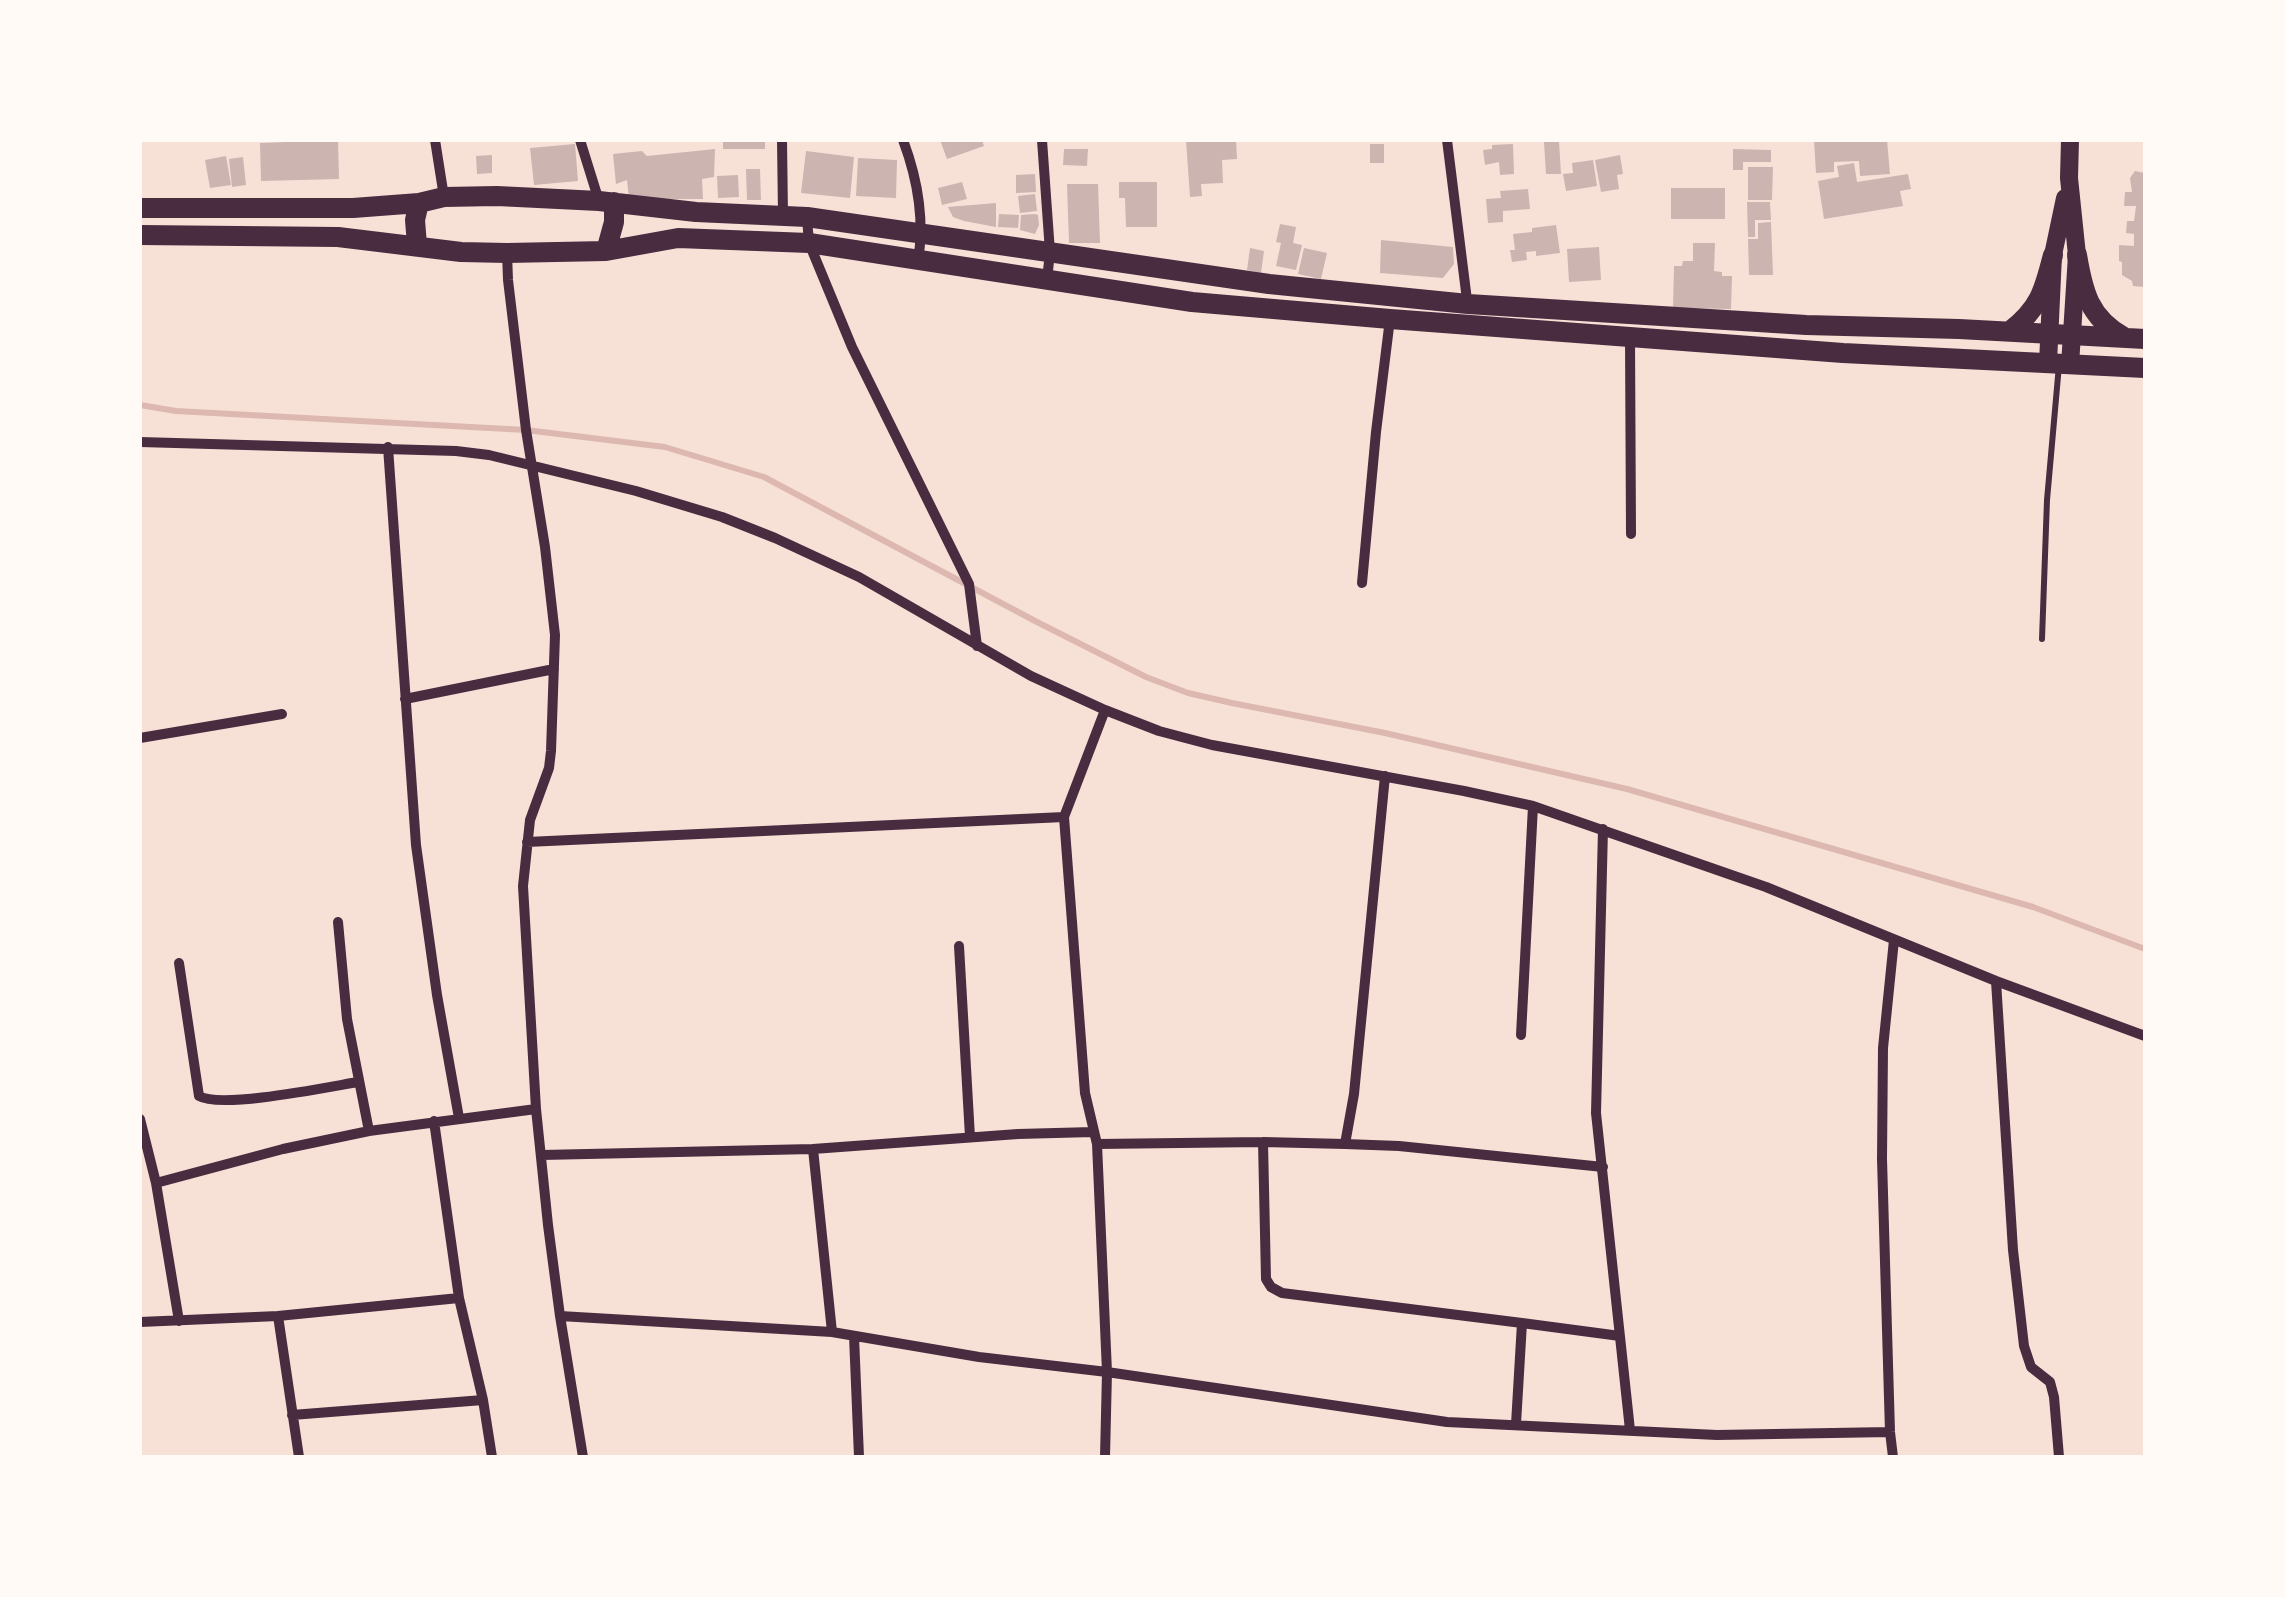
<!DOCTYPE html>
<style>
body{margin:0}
#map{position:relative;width:2285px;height:1597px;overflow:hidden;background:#f7e1d7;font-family:Manrope,sans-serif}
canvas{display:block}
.frame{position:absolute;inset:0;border:142px solid #fffaf5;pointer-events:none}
</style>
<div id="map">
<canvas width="2285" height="1597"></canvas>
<div class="frame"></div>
</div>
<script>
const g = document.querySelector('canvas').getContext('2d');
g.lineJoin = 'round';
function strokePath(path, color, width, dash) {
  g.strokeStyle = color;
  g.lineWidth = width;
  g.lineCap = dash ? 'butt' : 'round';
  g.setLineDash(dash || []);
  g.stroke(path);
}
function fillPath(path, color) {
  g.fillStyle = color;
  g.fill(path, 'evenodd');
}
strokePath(new Path2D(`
 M140 405 176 411 526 430 665 447 764 477 1037 622 1146 677 1188 693 1232 703 1385 733 1627 789 2033 907 2145 949`), '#dcb8b0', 6);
fillPath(new Path2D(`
 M338 140 339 179 261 181 260 143Z
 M723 140H765V149H723Z
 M940 140H982L984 146 947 159Z
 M1186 140H1204V142L1236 140 1237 159 1222 160 1223 183 1201 184 1202 196 1190 197Z
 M1814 140H1887L1890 174 1860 176 1859 161 1834 162V172L1816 173Z
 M1559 141 1561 174H1546L1544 142Z
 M575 144 578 181 534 185 530 148Z
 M1370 144H1384V163H1370Z
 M1513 144 1514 174 1500 175 1499 162 1485 165 1483 150 1492 149V145Z
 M715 149 714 177 702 179 703 199H629L627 180 616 184 613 154 642 151 647 156Z
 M1064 149H1088L1087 166 1063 165Z
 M1733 149 1771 150V162H1743V170H1733Z
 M806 151 854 157 850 198 801 193Z
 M492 155V173L477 174 476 156Z
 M1620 155 1623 174 1617 175 1619 189 1601 192 1595 160Z
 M226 156 231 185 210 188 205 160Z
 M243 157 246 185 232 187 229 159Z
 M858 158 897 160 896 198 856 196Z
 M1593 160 1597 186 1566 191 1563 174 1573 173 1572 163Z
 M1854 163 1857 182 1908 174 1911 189 1900 191 1903 206 1824 219 1818 181 1839 177 1837 166Z
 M1748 167H1773L1772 200H1748Z
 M746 169H760L761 200H747Z
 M2135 171 2145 173V287L2133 286 2132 281 2122 275V262L2119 261V245L2134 246V234L2126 233 2127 221H2134L2136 206H2124L2125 192H2132L2130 178Z
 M1035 174 1036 192 1016 193V175Z
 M738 175 739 197 718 198 717 176Z
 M962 182 967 199 942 205 938 188Z
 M1119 182H1157V227H1126L1125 198H1119Z
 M1067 184H1098L1100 243H1069Z
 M1671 188H1725V219H1671Z
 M1528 189 1530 209 1503 211V222L1488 223 1486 199 1501 198 1500 191Z
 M1035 194 1037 211 1020 213 1018 196Z
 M1747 202H1770L1771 220H1755V237H1748Z
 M996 203V227L964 221 953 217 948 207Z
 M999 214 1019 215 1018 228 998 227Z
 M1035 214 1038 215 1039 225 1035 234 1020 230 1021 215Z
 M1771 222 1773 275H1749L1748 239H1758V223Z
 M1280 224 1296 227 1293 243 1302 245 1296 270 1276 266 1281 243 1276 242Z
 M1556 225 1560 253 1536 256V251L1526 252 1527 260 1512 262 1510 250H1515L1513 234 1532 232V228Z
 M1381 240 1453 247 1454 264 1443 278 1380 273Z
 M1693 243H1715L1714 271 1722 272V276H1732L1731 309 1673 308 1674 266H1682L1683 261H1693Z
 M1599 247 1601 280 1569 282 1567 249Z
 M1250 248 1264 251 1261 273 1247 270Z
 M1304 248 1327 253 1321 279 1298 274Z`), '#ccb4b1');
strokePath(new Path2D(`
 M2042 639 2047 500 2059 365`), '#4a2c40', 6);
strokePath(new Path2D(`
 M435 140 444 197
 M580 140 599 201
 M782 140 783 215
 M903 140C918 180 925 219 918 261
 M1042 140 1050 252 1047 280
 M1447 140 1468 308
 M807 218 809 243 852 347 969 584 977 646
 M507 253 508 280 526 430 545 547 555 635 551 751 549 768 530 820 523 886 536 1109 548 1225 560 1316 583 1457
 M1630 338 1631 534
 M140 442 456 451 489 455 636 491 722 517 775 538 859 577 1031 676 1105 710 1159 731 1212 745 1464 791 1533 806 1766 887 1996 981 2145 1036
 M388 447 416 845 437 995 459 1118
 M1362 583 1376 432 1390 319
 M405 699 554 669
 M1105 710 1064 817 1085 1093 1097 1144 1107 1372 1105 1457
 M140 738 282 714
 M1603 829 1596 1113 1630 1430
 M527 842 1064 817
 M338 922 347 1019 369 1131
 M959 946 970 1137
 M179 963 199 1096C221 1109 328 1087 358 1082
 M1996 981 2013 1250 2024 1346 2031 1367 2050 1382 2054 1397 2059 1457
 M1521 1035 1533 806
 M140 1119 156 1183 179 1321
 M434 1121 459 1298 483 1400 492 1457
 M1263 1142 1266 1279 1271 1287 1282 1293 1522 1323 1516 1424
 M1097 1144 1263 1142 1345 1144 1354 1094 1385 776
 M1345 1144 1399 1146 1603 1167
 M813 1149 1018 1134 1093 1132
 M542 1155 813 1149 832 1332
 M156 1183 283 1149 369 1131 536 1109
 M278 1316 299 1457
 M560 1316 832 1332 979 1357 1107 1372 1447 1422 1717 1435 1890 1432
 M140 1322 278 1316 459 1298
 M1522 1323 1620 1336
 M854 1336 859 1457
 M292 1415 483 1400
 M1893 1457 1890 1432 1882 1159 1883 1048 1894 940`), '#4a2c40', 10);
strokePath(new Path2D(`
 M2070 140 2069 178 2077 255 2070 365
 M2048 363 2053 255 2065 198`), '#4a2c40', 18);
strokePath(new Path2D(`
 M140 208H353L419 203 444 197 497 196 599 201 696 212 807 217 1269 284 1468 304 1806 325 1959 329 2145 339
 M140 235 338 237 461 252 507 253 606 251 678 238 809 243 1192 302 1390 319 1843 353 2145 368
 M417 245 415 220 419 203
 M606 251 614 222V202
 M2077 255C2083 291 2089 318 2124 337
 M2010 331C2040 308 2044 290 2053 255`), '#4a2c40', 20);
</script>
